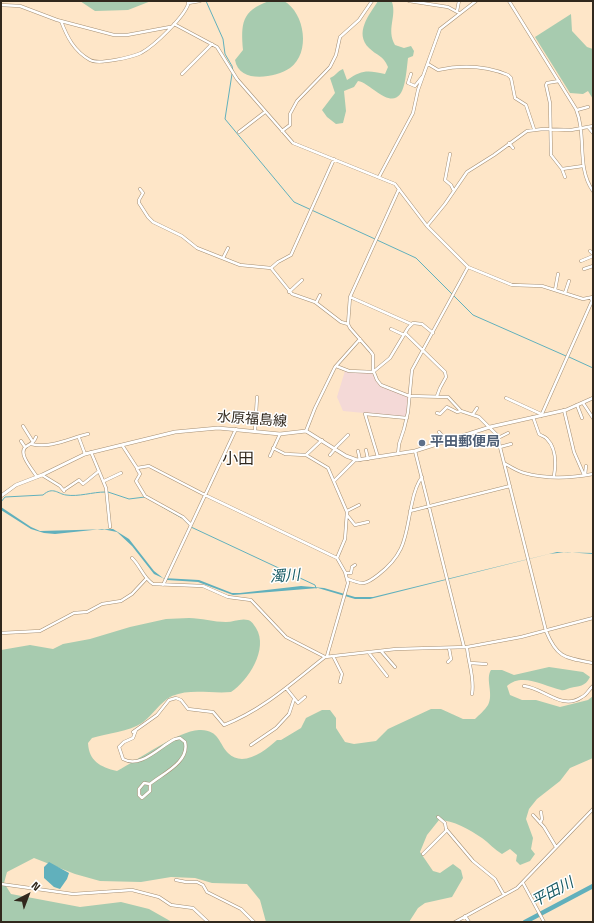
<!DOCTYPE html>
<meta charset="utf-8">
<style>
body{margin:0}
#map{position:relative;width:594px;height:923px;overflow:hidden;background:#fee6c8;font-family:"Titillium Web",sans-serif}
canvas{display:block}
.frame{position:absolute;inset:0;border:2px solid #31281d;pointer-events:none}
.north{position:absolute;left:8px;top:875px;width:40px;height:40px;-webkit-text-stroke:3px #fff;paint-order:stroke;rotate:42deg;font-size:11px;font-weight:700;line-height:16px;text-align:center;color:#31281d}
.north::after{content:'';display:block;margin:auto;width:14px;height:18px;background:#31281d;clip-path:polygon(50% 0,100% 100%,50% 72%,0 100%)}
</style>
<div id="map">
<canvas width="594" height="923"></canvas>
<div class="frame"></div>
<div class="north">N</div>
</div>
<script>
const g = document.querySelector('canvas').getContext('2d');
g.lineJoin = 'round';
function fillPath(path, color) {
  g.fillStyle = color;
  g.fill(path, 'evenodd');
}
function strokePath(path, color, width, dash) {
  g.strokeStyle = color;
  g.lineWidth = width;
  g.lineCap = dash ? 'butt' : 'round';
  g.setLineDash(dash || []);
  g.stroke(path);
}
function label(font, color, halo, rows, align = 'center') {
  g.font = font + ' "Titillium Web","Noto Sans JP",sans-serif';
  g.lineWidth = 3;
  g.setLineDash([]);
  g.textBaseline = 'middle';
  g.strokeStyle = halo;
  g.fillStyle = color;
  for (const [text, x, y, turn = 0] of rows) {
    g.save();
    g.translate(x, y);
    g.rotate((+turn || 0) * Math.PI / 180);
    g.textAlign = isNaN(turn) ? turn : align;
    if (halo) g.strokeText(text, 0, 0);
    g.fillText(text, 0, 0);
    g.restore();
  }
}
fillPath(new Path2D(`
 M345 371 372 373 376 381 380 385 408 397 406 417 343 411 337 397Z`), '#f4d9d7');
fillPath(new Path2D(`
 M80 1H151L128 10 95 11Z
 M269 1H284C305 13 311 53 290 68 275 78 239 84 235 60L243 50C241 24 241 11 269 1Z
 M378 1 392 2C397 17 386 29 395 45L404 48 411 46 414 51 413 56 408 58C405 82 405 114 374 90 368 86 364 82 358 81L354 87 344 91 346 111 343 123 336 124 327 117 322 110 335 93 330 78C336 76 337 71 343 69L347 80C362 70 367 70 385 74L388 67C383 55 377 56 369 48 354 33 369 15 378 1Z
 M571 14 572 31 587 47 593 49V99L588 91 583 94 570 93 535 37Z
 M189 618C201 618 214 622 226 622 233 622 241 618 248 620 252 621 254 625 256 628 269 649 248 681 231 692 211 694 191 688 172 696 160 702 153 715 142 723 130 731 106 734 92 738L88 743C89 761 100 767 117 771 138 760 178 731 199 730 219 729 219 744 228 753 243 768 265 751 277 740H281L301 728 306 718 322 710H330L336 718V728L345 742 354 744 376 741 388 729 431 709H441L463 719H475C479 715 485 710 488 705 494 694 485 679 491 670H502L514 675 549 667 583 672 590 677C585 687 579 686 570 688 566 689 564 691 561 690 544 686 522 672 507 686L510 695 522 700H536L560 707 588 700 593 696V758L570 768 560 781 537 799 529 809 526 819 533 838 531 849 535 854 530 861 520 865 516 861 517 855 510 849 502 854C495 850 489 843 482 838 470 830 453 820 439 820L427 835 420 852 433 871 440 873 453 864 461 870 463 878 452 897 425 903 418 908 409 922H266L260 900 247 884 212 883 195 878 171 877 141 882 100 881 75 874 34 858 7 872 4 883 11 894 80 907 121 902 149 909 172 922H1V650L30 645 53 649 63 644 90 639 130 627 166 619Z`), '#a7cbaf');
fillPath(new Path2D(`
 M1 507 31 527 40 531 113 529 129 539 154 571 163 578 199 580 232 593H240L301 586 324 588 355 597H373L557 552 593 553V554L566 552 549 554 370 599H355L318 588 233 595 198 582 167 580 154 574 132 546 117 532 102 529 55 534 44 533 31 529 1 510Z
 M49 862 69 873 67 879 60 889 54 887 44 878V867Z`), '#61b0bc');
strokePath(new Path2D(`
 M206 1 223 39 225 54 232 66 233 71
 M232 74 225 119 294 202 375 239
 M377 240 416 258 473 315 566 356
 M569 357 593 368
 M108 492 129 499 145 497
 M1 502 5 497 43 495C53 486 58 494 66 495 79 497 92 492 105 492
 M161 506 182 518 191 527 315 585 316 588`), '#61b0bc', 1);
strokePath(new Path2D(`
 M525 922 593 886`), '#61b0bc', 4.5);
const minor = new Path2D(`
 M409 1 448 7 459 13
 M509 1 576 109C587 136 576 167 593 191
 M188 3 200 1
 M1 5 20 6 57 20 114 35H127L170 27
 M457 11 459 1
 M61 21C67 37 74 51 90 60 99 65 132 57 141 53 154 46 187 15 189 1
 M174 24 217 47 237 79 293 143 395 184 427 226 468 267 512 285 542 286 583 299 593 297
 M428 64 438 70C461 65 486 66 508 75L511 78 515 98 526 105 534 129
 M182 74 212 44
 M411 74 408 83 415 86 422 77
 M559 81 547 83 546 85 550 103 551 155 562 169 565 177
 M577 110 588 107
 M588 127 593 133
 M282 131 290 125V114L297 101 330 67 336 55 340 37 359 20 372 1
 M239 132 265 112
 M509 143 513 148
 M450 154 445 180 451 185 454 191
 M562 169 583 166
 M379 177 413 113 418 90 440 29 476 1
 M140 189 143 193 139 200V203L148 217 153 222 182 236 197 248 240 265 271 268 292 294 315 302 341 322 348 324
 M399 189 350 297 348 324 350 328 371 352 373 355V370L377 380 381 385 409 396 448 397 461 411 479 417 497 435 546 631C557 658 565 658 593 663
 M427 226 445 204 467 172 494 155 527 131 543 129 571 130 593 126
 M590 251 593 254
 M223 258 228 248
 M581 261 593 256
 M271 268 278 262 291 255 334 159
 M584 269 593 266
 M555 290 558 274
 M289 292 302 280
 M565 293 569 281
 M350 297 411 324
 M316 303 320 295
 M391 329 404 335
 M405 333 445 372 446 377 440 388 437 396
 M336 366 349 371 373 372 390 358 408 328 413 323 422 324 433 333
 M506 398 541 414
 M583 403 593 418
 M577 405 582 418
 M564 410 574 452 584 475
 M437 413 440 414 447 407 457 412 461 411
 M473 414 477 408
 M541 416 592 301 591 298
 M533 417 539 434C541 436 545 436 547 439 557 449 556 464 554 476
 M23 426 33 442
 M255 431 257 397
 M306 431 315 408 335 367 360 339
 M439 432 447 441
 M36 437C34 442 32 443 27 446 16 452 33 470 37 477
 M79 438 85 454
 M498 438 508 433
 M21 441 25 447
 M31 444C51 449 70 438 88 434
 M122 445 137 468 149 466 205 495 337 558 345 572 348 583 327 656
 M500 447 511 444
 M273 448 285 454 306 455 328 468 347 512 345 539 337 558
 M335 448 348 435
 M366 450 368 459
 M358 451 360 460
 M415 451 464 647
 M91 452 106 488 110 527
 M398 454 399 444 404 429 408 412 412 370 468 267
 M306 455 322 440
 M330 455 335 449
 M270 456 280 434
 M378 457 365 414 407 418
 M504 463C511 467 517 471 524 473 546 479 572 478 593 474
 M137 469 140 474 136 481 145 496 183 517 191 525
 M42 475 60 486 64 491
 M585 475 586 466
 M104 481 121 473
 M334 481 355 460
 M64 490 79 480 83 484 99 471
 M347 511 359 505
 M410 511 510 486
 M347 515 355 525 368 522
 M132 558C140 565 143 578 153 584L203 586 228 597 251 600 286 637 325 657 396 649 467 647 521 637 593 618
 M346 573H351L352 567 355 565
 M348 579C363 585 365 585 378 575 407 553 405 535 412 503 414 493 416 485 422 477
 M163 585 236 429
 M1 633 40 631 74 613 87 612 102 604 121 601 132 594 146 579
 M467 647C468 663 475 678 472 694
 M381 651 395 667
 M369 653 387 676
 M333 656 342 674 340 682
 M448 662 451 659 449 648
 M470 663 486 664
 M524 686C544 688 562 711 582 697 587 695 589 689 593 686
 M286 688 298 703 305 697
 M136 730 133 738 124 742 119 747 123 759C141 769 160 746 175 739L180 738 185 742C190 762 162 774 150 784L144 783 139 789V795L142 798 150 791V784
 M133 732 157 715 169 700 176 698 181 700 188 709 213 712 224 725C263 710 293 682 325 657
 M251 745 276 728 289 714 294 699
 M533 815 544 827 556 847
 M438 817 445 823 446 829 473 861 495 879 504 895
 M540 823 542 819 541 812
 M423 854 447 830
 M176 880 186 882H197L203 885 207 892 241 909 254 922
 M523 883 544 922
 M1 884 73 894 132 890 159 897 171 905 193 908 208 922
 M465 916 469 922
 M455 922 517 888 593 809`);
const major = new Path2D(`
 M1 496 16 485 42 475 85 454 175 432 218 428 280 434 306 431 346 456 357 460 415 451 490 427 566 410 593 398`);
strokePath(minor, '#a58f74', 3.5);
strokePath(major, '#a58f74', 4);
strokePath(minor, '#fff', 2.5);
strokePath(major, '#fff', 3);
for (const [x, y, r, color] of [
 [422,443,4,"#5c6f8a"]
]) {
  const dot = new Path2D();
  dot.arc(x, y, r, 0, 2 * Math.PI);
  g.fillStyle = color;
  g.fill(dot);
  strokePath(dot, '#fff', 1.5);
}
label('14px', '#31281d', '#fff', [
 ["水原福島線",252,420,4]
]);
label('bold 14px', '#4e5e75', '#fff', [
 ["平田郵便局",430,443]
], 'left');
label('italic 15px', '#175a63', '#fff', [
 ["濁川",285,577,-4],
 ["平田川",553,893,-28]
]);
label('16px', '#31281d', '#fff', [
 ["小田",238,460]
]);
</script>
